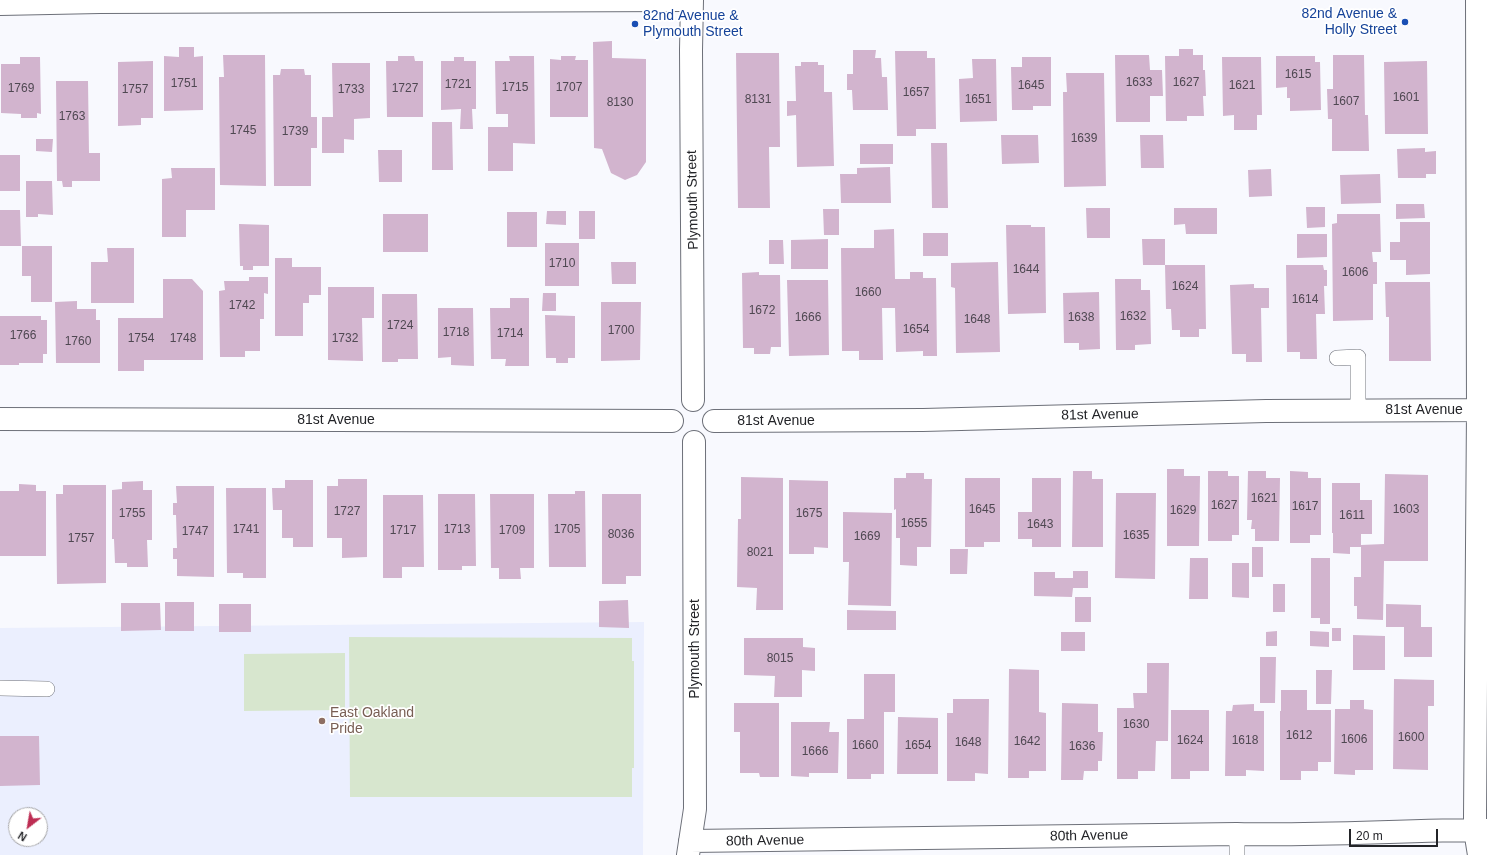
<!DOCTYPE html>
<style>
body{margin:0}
#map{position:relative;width:1487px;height:855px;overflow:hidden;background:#f8f9fe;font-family:Helvetica,sans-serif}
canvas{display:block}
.north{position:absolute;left:8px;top:807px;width:40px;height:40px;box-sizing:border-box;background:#fff;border:1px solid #a7a7a9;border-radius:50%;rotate:211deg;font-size:11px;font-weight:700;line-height:16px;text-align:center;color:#232428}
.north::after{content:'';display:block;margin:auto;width:14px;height:18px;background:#bd2d53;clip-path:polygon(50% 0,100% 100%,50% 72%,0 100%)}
.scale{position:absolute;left:1349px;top:829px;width:89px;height:18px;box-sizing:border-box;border:2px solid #232428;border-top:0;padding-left:5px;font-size:12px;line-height:14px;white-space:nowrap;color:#232428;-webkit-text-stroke:3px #fff;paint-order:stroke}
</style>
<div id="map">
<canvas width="1487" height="855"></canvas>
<div class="north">N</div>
<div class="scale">20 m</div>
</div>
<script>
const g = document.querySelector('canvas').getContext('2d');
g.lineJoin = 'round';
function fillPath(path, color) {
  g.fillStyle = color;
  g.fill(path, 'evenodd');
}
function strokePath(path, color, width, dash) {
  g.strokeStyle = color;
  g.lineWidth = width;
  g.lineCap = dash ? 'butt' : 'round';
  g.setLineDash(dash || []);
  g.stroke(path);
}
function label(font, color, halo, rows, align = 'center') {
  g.font = font + ' Helvetica,sans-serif';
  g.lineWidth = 3.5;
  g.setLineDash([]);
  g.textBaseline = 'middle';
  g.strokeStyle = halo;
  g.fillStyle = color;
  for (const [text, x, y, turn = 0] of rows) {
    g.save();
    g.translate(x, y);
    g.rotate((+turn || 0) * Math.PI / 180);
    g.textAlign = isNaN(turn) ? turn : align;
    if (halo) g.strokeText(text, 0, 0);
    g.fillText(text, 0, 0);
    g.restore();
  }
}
fillPath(new Path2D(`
 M644 622 643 855H0V628ZM16 815H40V839H16Z`), '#ebeffe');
fillPath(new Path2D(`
 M349 637 632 638V661H634V768H632V797H350Z
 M345 653V710L244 711V654Z`), '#d7e6ce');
fillPath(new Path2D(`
 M612 41V58L646 59V162L637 175 625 180 611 173 602 149 594 148 593 42Z
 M179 47H194V57L203 56V110L164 111V56L179 57Z
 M1179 49H1193V55H1203V70H1205L1206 96H1203L1204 116H1187V121H1166L1165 56H1179Z
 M853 50H876L875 58H881L882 77H887L888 110H853L852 90H847V74H853Z
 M895 51H927V58H935L936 129H916V136H897Z
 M736 53H779L780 147H769L770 208H738Z
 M223 55H265L266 186 220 185 219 77H224Z
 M1115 55H1149L1150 70H1162L1163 96H1150V122H1116Z
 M1333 55H1364L1365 115H1368L1369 151H1332V119H1328L1327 89H1333Z
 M398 56H414L415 61H423V117H387L386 61H398Z
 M509 56H534L535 144 513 143V171H488V127H508V114H496L495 61H510Z
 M561 56H576L575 60H588V117H550V59L561 60Z
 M1276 56H1315V62H1320L1321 110 1290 111V98H1287V87L1276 88Z
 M20 57H40L41 114 37 113V118H21V114L1 113V64H20Z
 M454 57H464V61H476V109H472L473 129H460L461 109 441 110V61H454Z
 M1022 57H1051V106H1033V110H1012L1011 67H1022Z
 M1222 57H1261L1262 115H1257V130H1234V115L1223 116Z
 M972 59H996L997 121 960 122 959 79 973 78Z
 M153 61V118H141V125L118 126V62Z
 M1427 61 1428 134H1385L1384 62Z
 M801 62H818V65H824V92H832L834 166 797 167 796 115 787 116V101H796L795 66H801Z
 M332 63H370V118L354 119V140L344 139V153H322V117H333Z
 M281 69H304L305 75H311V117H317V148H311V186H274L273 75H280Z
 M1066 73H1104L1106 186 1064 187 1063 92H1067Z
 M56 81H88L89 153H100V181H72V187H63L62 181H57Z
 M432 122H452L453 170H432Z
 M1001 135H1038L1039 163 1002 164Z
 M1140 135H1163L1164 168H1141Z
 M36 139H53L52 152 36 151Z
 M931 143H947L948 208H932Z
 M860 144H893V164H860Z
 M1425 148V152L1436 151V174H1426V178H1398L1397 149Z
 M378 150H402V182H379Z
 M0 155H20V191H0Z
 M890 167 891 203H841L840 174H857V168Z
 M171 168H215V210H186V237H162V179L172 178Z
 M1271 169 1272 196 1249 197 1248 170Z
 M1380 174 1381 203 1341 204 1340 175Z
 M26 181H52L53 215 38 214V217H26Z
 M1396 204H1424L1425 218 1396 219Z
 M1306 207H1325V227L1307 228Z
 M1086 208H1110V238H1087Z
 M1174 208H1217V234H1186L1185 224 1174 225Z
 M823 209H839V235H824Z
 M0 210H20L21 246H0Z
 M547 211H566V225L546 224Z
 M579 211H595V239H579Z
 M507 212H537V247H507Z
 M383 214H428V252H383Z
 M1337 214H1380L1381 252H1372L1373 262H1377V284H1373V320L1333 321 1332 224 1337 223Z
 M1400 222H1430V274L1406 275V260H1390V242H1400Z
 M239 224 269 225V266H253V270H243V266H240Z
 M1006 225H1031V227H1045L1046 313 1008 314Z
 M894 229 895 279H910V272H923V278H936L937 356H923V351L896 352 895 308H882L883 360H859V351H842L841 248H874V230Z
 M923 233H948V256H923Z
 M1297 234H1327V257L1297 258Z
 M828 239V269H791V240Z
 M1142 239H1165V265H1205L1206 329H1199V337H1180V330H1172L1171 309H1166L1165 265H1143Z
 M769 240H783L784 264H769Z
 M545 243H579V286H545Z
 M22 246H52V302H31V276H22Z
 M107 248H134V303H91V262H108Z
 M275 258H292V267H321V295H309V303H303V336H275Z
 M611 262H636V284H612Z
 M998 262 1000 352 956 353 955 288 951 287V263Z
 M1286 265H1323L1324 270H1327V286H1324L1325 314H1316L1317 359H1300V352H1287Z
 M759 272V275H780L781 347H771L770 354H754V348H743L742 273Z
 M249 277H268V294L264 293V319H260V351H245V357H220L219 291 225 290 224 281H249Z
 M163 279H192L203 291V360H144V371H118V318H163Z
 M1115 279H1141V290H1150L1151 344 1135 345V350H1116Z
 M787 280H828L829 355 789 356Z
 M1385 282H1430L1431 361H1389V317H1386Z
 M1254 284V288H1269V308H1261L1262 362H1246V354H1232L1230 285Z
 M328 287H374V318H362L363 361 328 360Z
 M1099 292 1100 349 1079 350V343H1064L1063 293Z
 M543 293H556V311H542Z
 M382 294H417L418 359H398V362H382Z
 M510 298H529V366H505L506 359H491L490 308H510Z
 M77 301V309H96V320H100V363H56L55 302Z
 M601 302H641L640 360 601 361Z
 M438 308H473L474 366 451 365V357L438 358Z
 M545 315 575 316V358H568V363H556V358H546Z
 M0 316H41V320H47V354H43V363H19V365H0Z
 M1167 469H1184V476H1200L1199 546H1167Z
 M1073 471H1092V479H1103V547H1072Z
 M1208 471H1228V476H1239V535H1232V541H1208Z
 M1248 471H1266V478H1280L1279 541H1255V529H1251L1252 520H1247Z
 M1290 471 1308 472V478H1321V535H1310V543H1290Z
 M906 473H924V479H932L931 547H917V566L900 565V538H896V509L894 510V478H906Z
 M1385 474 1428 475V561H1384L1383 620 1357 619V606H1354V577H1361V547H1350V554L1333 553V533H1332V483H1360V500H1372V534H1361V545L1384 544Z
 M741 477 783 478V610H756L757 588 737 587 738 519H741Z
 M965 478H1000V542H984V547H965Z
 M1032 478H1061V547H1032V539H1018V512H1032Z
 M338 479H367V557L342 558V538H327V486H338Z
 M285 480H313V547H293V538H282V510H273L272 488H285Z
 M789 480 828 481V548L814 547V554H789Z
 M143 481V490H152V540H147L148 567H127V563H115L114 539H112V490L122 489V482Z
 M19 484 36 485V491H46V556H0V491H19Z
 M63 485H106V583L57 584 56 494H63Z
 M176 486H214V577L177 576V559H173V548H177L176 515H173V503H177Z
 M226 488H266V578H243V573H227Z
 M575 491H585L586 567H549L548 494H575Z
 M1116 493H1156L1155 579 1115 578Z
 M438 494H475L476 566H462V570H438Z
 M490 494H534V568H520L521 579H499V568H491Z
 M602 494H641V576H626V584H602Z
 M383 495H423L424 567H402V578H383Z
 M843 512 892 513 891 606 848 605 849 562H843Z
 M1252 547H1263V577H1252Z
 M950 549H968L967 574H950Z
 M1190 558H1208V599H1189Z
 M1311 558H1330V624H1320V618H1311Z
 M1232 563H1249V598L1232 597Z
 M1073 571H1088V588H1073L1072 597 1034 596V572H1055V578H1073Z
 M1273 584H1285V612H1273Z
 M1075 597H1091V622H1075Z
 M628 600 629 628 599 627V601Z
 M165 602H194V631H165Z
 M121 603H160L161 630 121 631Z
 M219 604H251V632H219Z
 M1386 604 1421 605V627H1432V657H1404V627H1386Z
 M847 610 896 611V630H847Z
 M1332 628H1341V641H1332Z
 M1277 631V646H1266V632Z
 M1310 631 1329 632V647L1310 646Z
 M1061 632H1085V651H1061Z
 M1353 635 1385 636V670H1353Z
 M744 638H803V647L815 648V671L802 670V697H774L775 676 744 675Z
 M1260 657H1276L1275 703H1260Z
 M1147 663H1169L1168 741H1156L1155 771H1138V779H1117V708H1134L1133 693H1147Z
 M1009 669 1039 670V712L1046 713V771H1029V778H1008Z
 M1316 670H1332L1331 704H1316Z
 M864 674H895V712H884V774H871V779H847V719H864Z
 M1394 679 1434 680V706H1428V770L1393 769Z
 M1281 690H1307V710H1331V762H1318V771H1301V780H1280V711H1281Z
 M953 699H989L988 774 975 773V781H947V713H953Z
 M1350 700H1364V709L1373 710V770H1355V775L1334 774 1335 709H1350Z
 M734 703H779V777H760L759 773H740V732H734Z
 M1062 703 1098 704V732H1103L1102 761H1098V771H1084L1083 780H1061Z
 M1254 704V711H1264V771L1246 770V776H1225L1226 711H1232L1233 705Z
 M1171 710H1209V771H1190V779H1171Z
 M898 717 938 718V774H897Z
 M791 722H830L829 732H839L838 773H809V777L791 776Z
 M0 736H39L40 785 0 786Z`), '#d2b4ce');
const lane = new Path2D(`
 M1337 358 1358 357V410
 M0 688 47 689
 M1237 855V834`);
const street = new Path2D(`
 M692 0 691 50 693 400
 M1477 0 1478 410 1475 816V830L1479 855
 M0 419 672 421
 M714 421 923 420 1266 411 1487 410
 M690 841 1237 834C1321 836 1404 830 1487 830
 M688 855 695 809 694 442`);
const secondary = new Path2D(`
 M0 4 100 2 682 0`);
strokePath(lane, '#6d7079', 16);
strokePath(street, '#6d7079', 24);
strokePath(secondary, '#6d7079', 24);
strokePath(lane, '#fff', 15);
strokePath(street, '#fff', 22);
strokePath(secondary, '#fff', 22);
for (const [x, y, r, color] of [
 [1405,22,4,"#1a4fb4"],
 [635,24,4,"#1a4fb4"],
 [322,721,4,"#8d6e63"]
]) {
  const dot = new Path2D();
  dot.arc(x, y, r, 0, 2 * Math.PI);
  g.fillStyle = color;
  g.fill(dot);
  strokePath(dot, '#fff', 1.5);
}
label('12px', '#4f4852', null, [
 ["1615",1298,75],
 ["1633",1139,83],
 ["1627",1186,83],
 ["1751",184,84],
 ["1721",458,85],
 ["1645",1031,86],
 ["1621",1242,86],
 ["1715",515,88],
 ["1707",569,88],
 ["1769",21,89],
 ["1727",405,89],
 ["1757",135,90],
 ["1733",351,90],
 ["1657",916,93],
 ["1601",1406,98],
 ["8131",758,100],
 ["1651",978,100],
 ["1607",1346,102],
 ["8130",620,103],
 ["1763",72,117],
 ["1745",243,131],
 ["1739",295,132],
 ["1639",1084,139],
 ["1710",562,264],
 ["1644",1026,270],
 ["1606",1355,273],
 ["1624",1185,287],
 ["1660",868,293],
 ["1614",1305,300],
 ["1742",242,306],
 ["1672",762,311],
 ["1632",1133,317],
 ["1666",808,318],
 ["1638",1081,318],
 ["1648",977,320],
 ["1724",400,326],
 ["1654",916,330],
 ["1700",621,331],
 ["1718",456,333],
 ["1714",510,334],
 ["1766",23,336],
 ["1754",141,339],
 ["1748",183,339],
 ["1732",345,339],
 ["1760",78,342],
 ["1621",1264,499],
 ["1627",1224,506],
 ["1617",1305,507],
 ["1645",982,510],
 ["1603",1406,510],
 ["1629",1183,511],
 ["1727",347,512],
 ["1755",132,514],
 ["1675",809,514],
 ["1611",1352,516],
 ["1655",914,524],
 ["1643",1040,525],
 ["1741",246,530],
 ["1713",457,530],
 ["1705",567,530],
 ["1717",403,531],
 ["1709",512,531],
 ["1747",195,532],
 ["8036",621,535],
 ["1635",1136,536],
 ["1669",867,537],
 ["1757",81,539],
 ["8021",760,553],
 ["8015",780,659],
 ["1630",1136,725],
 ["1612",1299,736],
 ["1600",1411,738],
 ["1606",1354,740],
 ["1624",1190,741],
 ["1618",1245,741],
 ["1642",1027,742],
 ["1648",968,743],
 ["1660",865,746],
 ["1654",918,746],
 ["1636",1082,747],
 ["1666",815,752]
]);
label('14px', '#164399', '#fff', [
 ["82nd Avenue &",1397,14],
 ["Holly Street",1397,30],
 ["82nd Avenue &",643,16,"left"],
 ["Plymouth Street",643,32,"left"]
], 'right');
label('14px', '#232428', '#fff', [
 ["Plymouth Street",693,200,-91],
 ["81st Avenue",1424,410],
 ["81st Avenue",1100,415,-1],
 ["81st Avenue",336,420],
 ["81st Avenue",776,421],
 ["Plymouth Street",695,649,-90],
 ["80th Avenue",1089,836,-1],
 ["80th Avenue",765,841,-1]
]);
label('14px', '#785e54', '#fff', [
 ["East Oakland",330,713],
 ["Pride",330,729]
], 'left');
</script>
